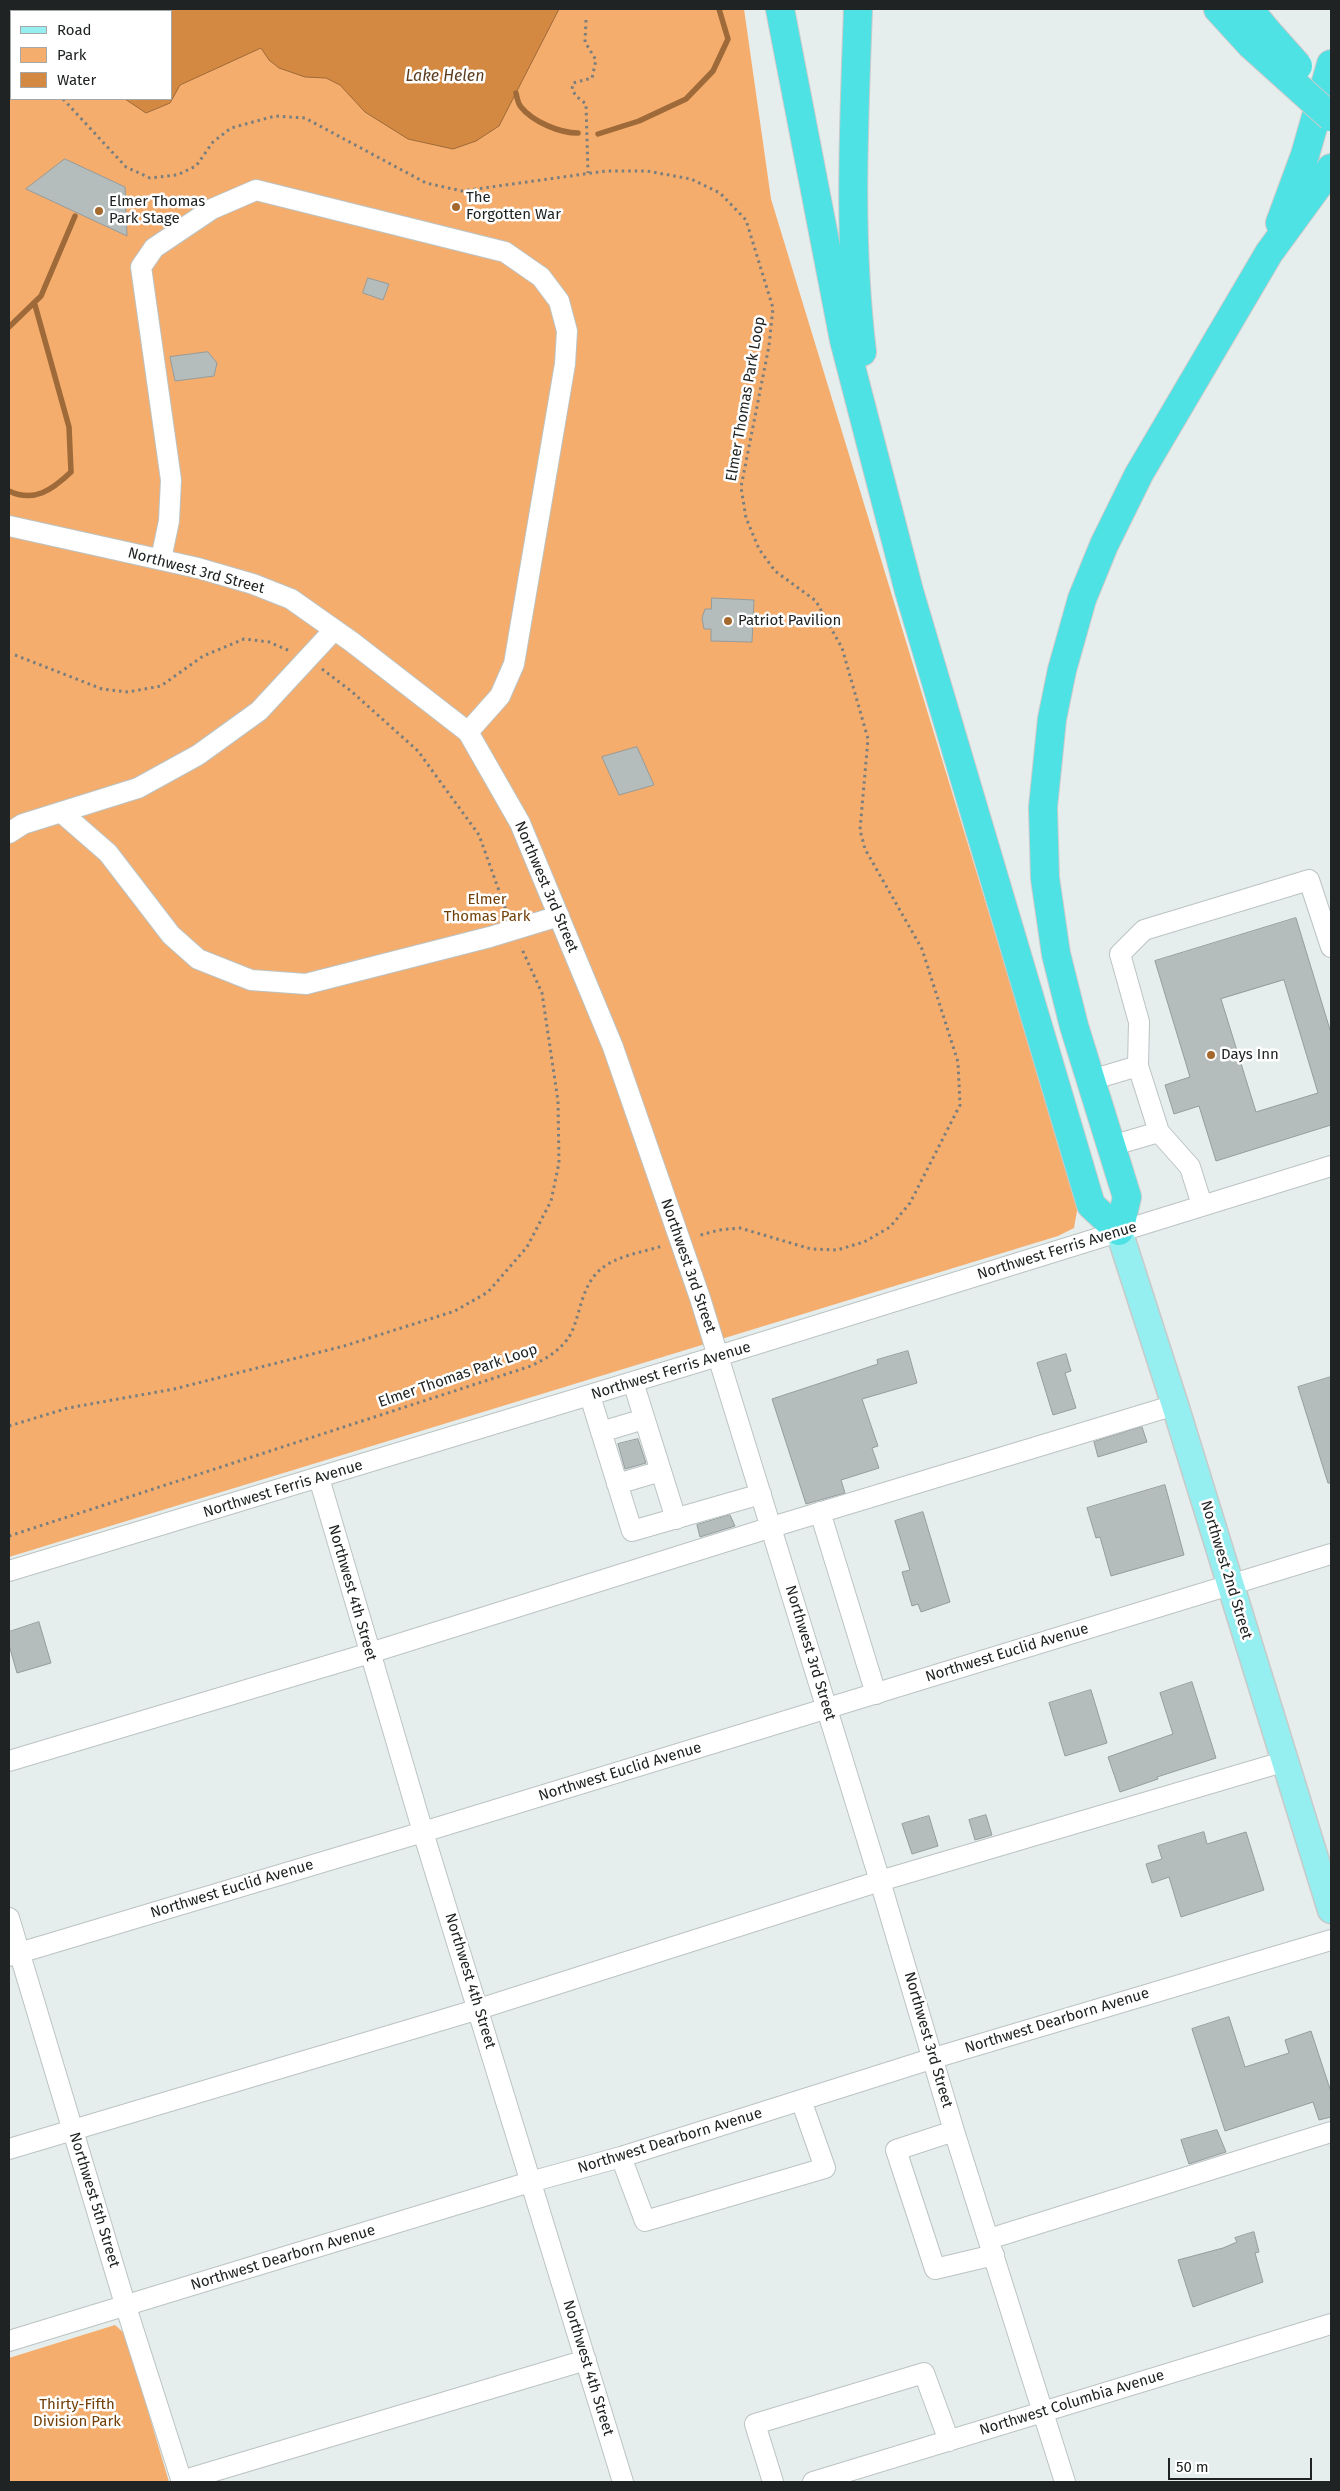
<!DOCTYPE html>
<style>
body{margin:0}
#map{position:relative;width:1340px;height:2491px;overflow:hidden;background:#e5eded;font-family:"Fira Sans",sans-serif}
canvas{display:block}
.frame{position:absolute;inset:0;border:10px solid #202323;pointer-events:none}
.legend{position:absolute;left:10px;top:10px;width:162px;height:90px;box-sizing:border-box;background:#fff;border:1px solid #a6a7a7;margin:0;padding:6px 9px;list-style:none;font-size:15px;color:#202323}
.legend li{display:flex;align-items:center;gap:10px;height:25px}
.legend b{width:25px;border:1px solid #a6a7a7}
.scale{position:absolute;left:1168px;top:2458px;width:144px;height:22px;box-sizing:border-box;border:2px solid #202323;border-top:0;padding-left:6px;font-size:15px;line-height:18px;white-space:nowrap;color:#202323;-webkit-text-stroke:4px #fff;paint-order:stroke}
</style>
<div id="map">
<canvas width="1340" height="2491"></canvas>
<div class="frame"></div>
<ul class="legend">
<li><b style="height:6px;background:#95eeef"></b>Road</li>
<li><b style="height:14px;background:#f4ad6d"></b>Park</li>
<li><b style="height:14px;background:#d48942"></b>Water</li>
</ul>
<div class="scale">50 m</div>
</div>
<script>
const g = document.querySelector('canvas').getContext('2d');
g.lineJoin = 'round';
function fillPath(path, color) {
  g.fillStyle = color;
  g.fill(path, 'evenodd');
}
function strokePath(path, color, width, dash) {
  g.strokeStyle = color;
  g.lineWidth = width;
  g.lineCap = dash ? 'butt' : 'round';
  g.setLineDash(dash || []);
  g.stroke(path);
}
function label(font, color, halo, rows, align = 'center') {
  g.font = font + ' "Fira Sans",sans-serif';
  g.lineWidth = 5;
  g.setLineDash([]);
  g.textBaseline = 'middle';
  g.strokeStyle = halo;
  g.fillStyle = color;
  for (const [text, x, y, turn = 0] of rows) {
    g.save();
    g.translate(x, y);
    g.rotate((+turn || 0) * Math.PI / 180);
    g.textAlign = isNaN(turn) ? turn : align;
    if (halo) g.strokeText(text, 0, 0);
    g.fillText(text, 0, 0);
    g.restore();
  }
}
fillPath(new Path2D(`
 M9 9H744L771 199 1078 1205 1074 1228 1058 1236 9 1557ZM11 11H171V99H11Z
 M115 2325 125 2334 169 2482H9V2358Z`), '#f4ad6d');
const water = new Path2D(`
 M124 9H559L499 126 476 141 453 149 408 139 365 112 340 85 326 78 305 77 279 68 269 60 261 48 180 85 170 103 146 113 125 99H171V11H122Z`);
fillPath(water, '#d48942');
strokePath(water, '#9e6a39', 1);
strokePath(new Path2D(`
 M516 93C517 98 518 104 521 107 533 122 560 133 578 133
 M598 134 639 121 686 99 713 71 728 39 719 9
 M9 327 41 296 75 216
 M9 491C34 503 52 490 71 472L69 427 35 305`), '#9e6a39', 5.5);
const building = new Path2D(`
 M65 159 125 187 127 236 26 189Z
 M368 278 389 284 383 300 363 293Z
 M208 352 217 363 214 376 175 381 170 357Z
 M712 598 754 600 752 642 711 641V629H704L702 618 705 609H711Z
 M637 747 654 785 619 795 602 757Z
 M1296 918 1331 1033V1125L1216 1161 1199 1106 1174 1114 1165 1085 1190 1077 1155 961ZM1284 980 1318 1093 1256 1112 1221 999Z
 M908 1351 917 1383 862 1399 878 1446 872 1448 879 1468 841 1480 845 1493 806 1504 772 1399 878 1364 877 1360Z
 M1066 1354 1071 1371 1065 1373 1076 1408 1053 1415 1037 1363Z
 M1331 1377V1483H1328L1298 1387Z
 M1142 1427 1147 1442 1098 1457 1094 1442Z
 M638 1439 646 1463 625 1469 618 1444Z
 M1165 1485 1184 1555 1111 1576 1100 1537 1096 1538 1087 1508Z
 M923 1512 950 1602 921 1612 918 1604 912 1606 902 1572 910 1570 895 1521Z
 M730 1515 735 1526 700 1537 697 1525Z
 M39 1622 51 1663 17 1673 9 1645V1632Z
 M1192 1682 1216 1758 1157 1777 1158 1779 1120 1792 1108 1757 1173 1734 1160 1693Z
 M1091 1690 1107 1743 1065 1756 1049 1703Z
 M986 1815 992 1835 975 1840 969 1820Z
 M929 1816 938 1846 912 1854 902 1824Z
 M1204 1832 1207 1844 1246 1832 1264 1890 1181 1917 1169 1877 1152 1883 1146 1864 1162 1859 1158 1846Z
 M1229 2017 1245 2067 1289 2053 1285 2040 1311 2031 1331 2092V2117L1319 2120 1313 2102 1225 2131 1192 2029Z
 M1217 2130 1226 2152 1189 2164 1181 2140Z
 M1254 2232 1259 2252 1255 2253 1263 2282 1193 2307 1178 2260 1223 2248 1237 2242 1235 2238Z`);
fillPath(building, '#b5bcbc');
strokePath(building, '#959c9c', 1);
const minor = new Path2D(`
 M9 526 198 568 253 584 291 599 352 642 468 732 520 823 613 1047 700 1298 880 1881 954 2131 1065 2482
 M161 559 169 521 171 480 141 267 154 248 212 209 256 190 505 252 541 277 559 301 567 331 565 364 514 664 500 696 468 732
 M61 812 108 853 171 935 198 959 251 980 306 984 490 937 559 916
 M9 833 23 824 138 788 198 755 259 711 334 630
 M1091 1080 1138 1066
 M1111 1146 1159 1132
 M1202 1205 1190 1167 1159 1132 1138 1066 1139 1022 1120 954 1144 930 1309 880 1331 947
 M633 1382 676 1519
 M590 1396 632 1531 761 1494
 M601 1432 644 1419
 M319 1478 423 1832 623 2482
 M617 1484 661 1471
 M820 1512 876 1694
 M9 1571 718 1356 1331 1166
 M9 1761 370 1653 772 1527 1175 1405
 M9 1918 125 2304 182 2482
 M9 1956 423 1832 1331 1554
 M954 2131 896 2150 935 2269 994 2255
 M9 2149 479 2009 880 1881 1286 1761
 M621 2157 645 2221 825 2168 801 2100
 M989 2239 1331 2132
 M9 2341 530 2182 621 2157 934 2058 1331 1940
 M181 2481 586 2360
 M773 2482 755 2424 924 2373 949 2441
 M813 2482 1331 2324`);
const major = new Path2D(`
 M1119 1231 1175 1405 1331 1910`);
const highway = new Path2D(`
 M780 9 844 340 909 591 1091 1205 1119 1231 1127 1197 1074 1026 1056 954 1045 878 1043 807 1052 719 1062 670 1082 599 1104 545 1139 474 1269 253 1331 168
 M858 9C854 123 848 238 862 352
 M1218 9 1250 44
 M1249 9 1266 30
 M1280 223 1305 155 1331 64`);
strokePath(minor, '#bcc3c3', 22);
strokePath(major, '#c9caca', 29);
strokePath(highway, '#c9caca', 30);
strokePath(new Path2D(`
 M586 20 585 42 596 60 592 78 573 83 572 89 576 96 586 104 588 173
 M9 58 11 59
 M63 99 126 167 150 178 177 175 196 166 213 142 231 128 275 116 305 118 426 183 462 191 606 171H647L691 179 720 193 746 220 773 308 769 346 741 487 746 518 759 549 775 571 816 601 842 648 868 739 860 830 865 849 922 949 958 1062 960 1105 910 1203 890 1227 864 1242 837 1250 811 1249 740 1228 719 1230 697 1236
 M15 655 102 689 128 692 161 686 203 656 244 639 269 642 290 651
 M322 669 351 691 418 751 479 835 507 913
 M9 1426 68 1408 174 1389 344 1346 455 1311 488 1292 527 1247 551 1201 559 1163 558 1101 542 993 521 947
 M9 1536 531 1366C545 1359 556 1353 566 1341 581 1323 578 1288 601 1269 616 1256 643 1252 662 1246`), '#797e7e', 3, [2.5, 4]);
strokePath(minor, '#fff', 20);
strokePath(major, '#95eeef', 26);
strokePath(highway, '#4fe2e5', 28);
const highwayBridge = new Path2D(`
 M1266 30 1298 66
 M1250 44 1331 117`);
strokePath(highwayBridge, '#c9caca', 30, []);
strokePath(highwayBridge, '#4fe2e5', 28);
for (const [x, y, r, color] of [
 [456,207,5,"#a6692d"],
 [99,211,5,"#a6692d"],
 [728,621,5,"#a6692d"],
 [1211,1055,5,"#a6692d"]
]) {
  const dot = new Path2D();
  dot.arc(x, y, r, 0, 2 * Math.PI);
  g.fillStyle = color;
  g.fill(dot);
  strokePath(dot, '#fff', 2);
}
label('15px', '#202323', '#fff', [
 ["The",466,198],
 ["Forgotten War",466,215],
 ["Elmer Thomas",109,202],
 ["Park Stage",109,219],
 ["Patriot Pavilion",738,621],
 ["Days Inn",1221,1055]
], 'left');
label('15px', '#202323', '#fff', [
 ["Elmer Thomas Park Loop",746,399,-80],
 ["Northwest 3rd Street",196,571,15],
 ["Northwest 3rd Street",546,887,67],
 ["Northwest Ferris Avenue",1057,1251,-17],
 ["Northwest 3rd Street",688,1266,71],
 ["Northwest Ferris Avenue",671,1371,-17],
 ["Elmer Thomas Park Loop",458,1376,-19],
 ["Northwest Ferris Avenue",283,1489,-17],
 ["Northwest 2nd Street",1226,1570,73],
 ["Northwest 4th Street",352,1593,74],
 ["Northwest 3rd Street",810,1653,73],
 ["Northwest Euclid Avenue",1007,1653,-17],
 ["Northwest Euclid Avenue",620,1772,-17],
 ["Northwest Euclid Avenue",232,1889,-17],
 ["Northwest 4th Street",470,1981,73],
 ["Northwest Dearborn Avenue",1057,2021,-17],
 ["Northwest 3rd Street",928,2040,74],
 ["Northwest Dearborn Avenue",670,2141,-17],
 ["Northwest 5th Street",94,2200,73],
 ["Northwest Dearborn Avenue",283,2258,-17],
 ["Northwest 4th Street",588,2368,73],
 ["Northwest Columbia Avenue",1072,2403,-17]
]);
label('15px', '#724109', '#fff', [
 ["Elmer",487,900],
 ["Thomas Park",487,917],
 ["Thirty-Fifth",77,2405],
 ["Division Park",77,2422]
]);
label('italic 16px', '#5b3b1e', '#fff', [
 ["Lake Helen",445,77]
]);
</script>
